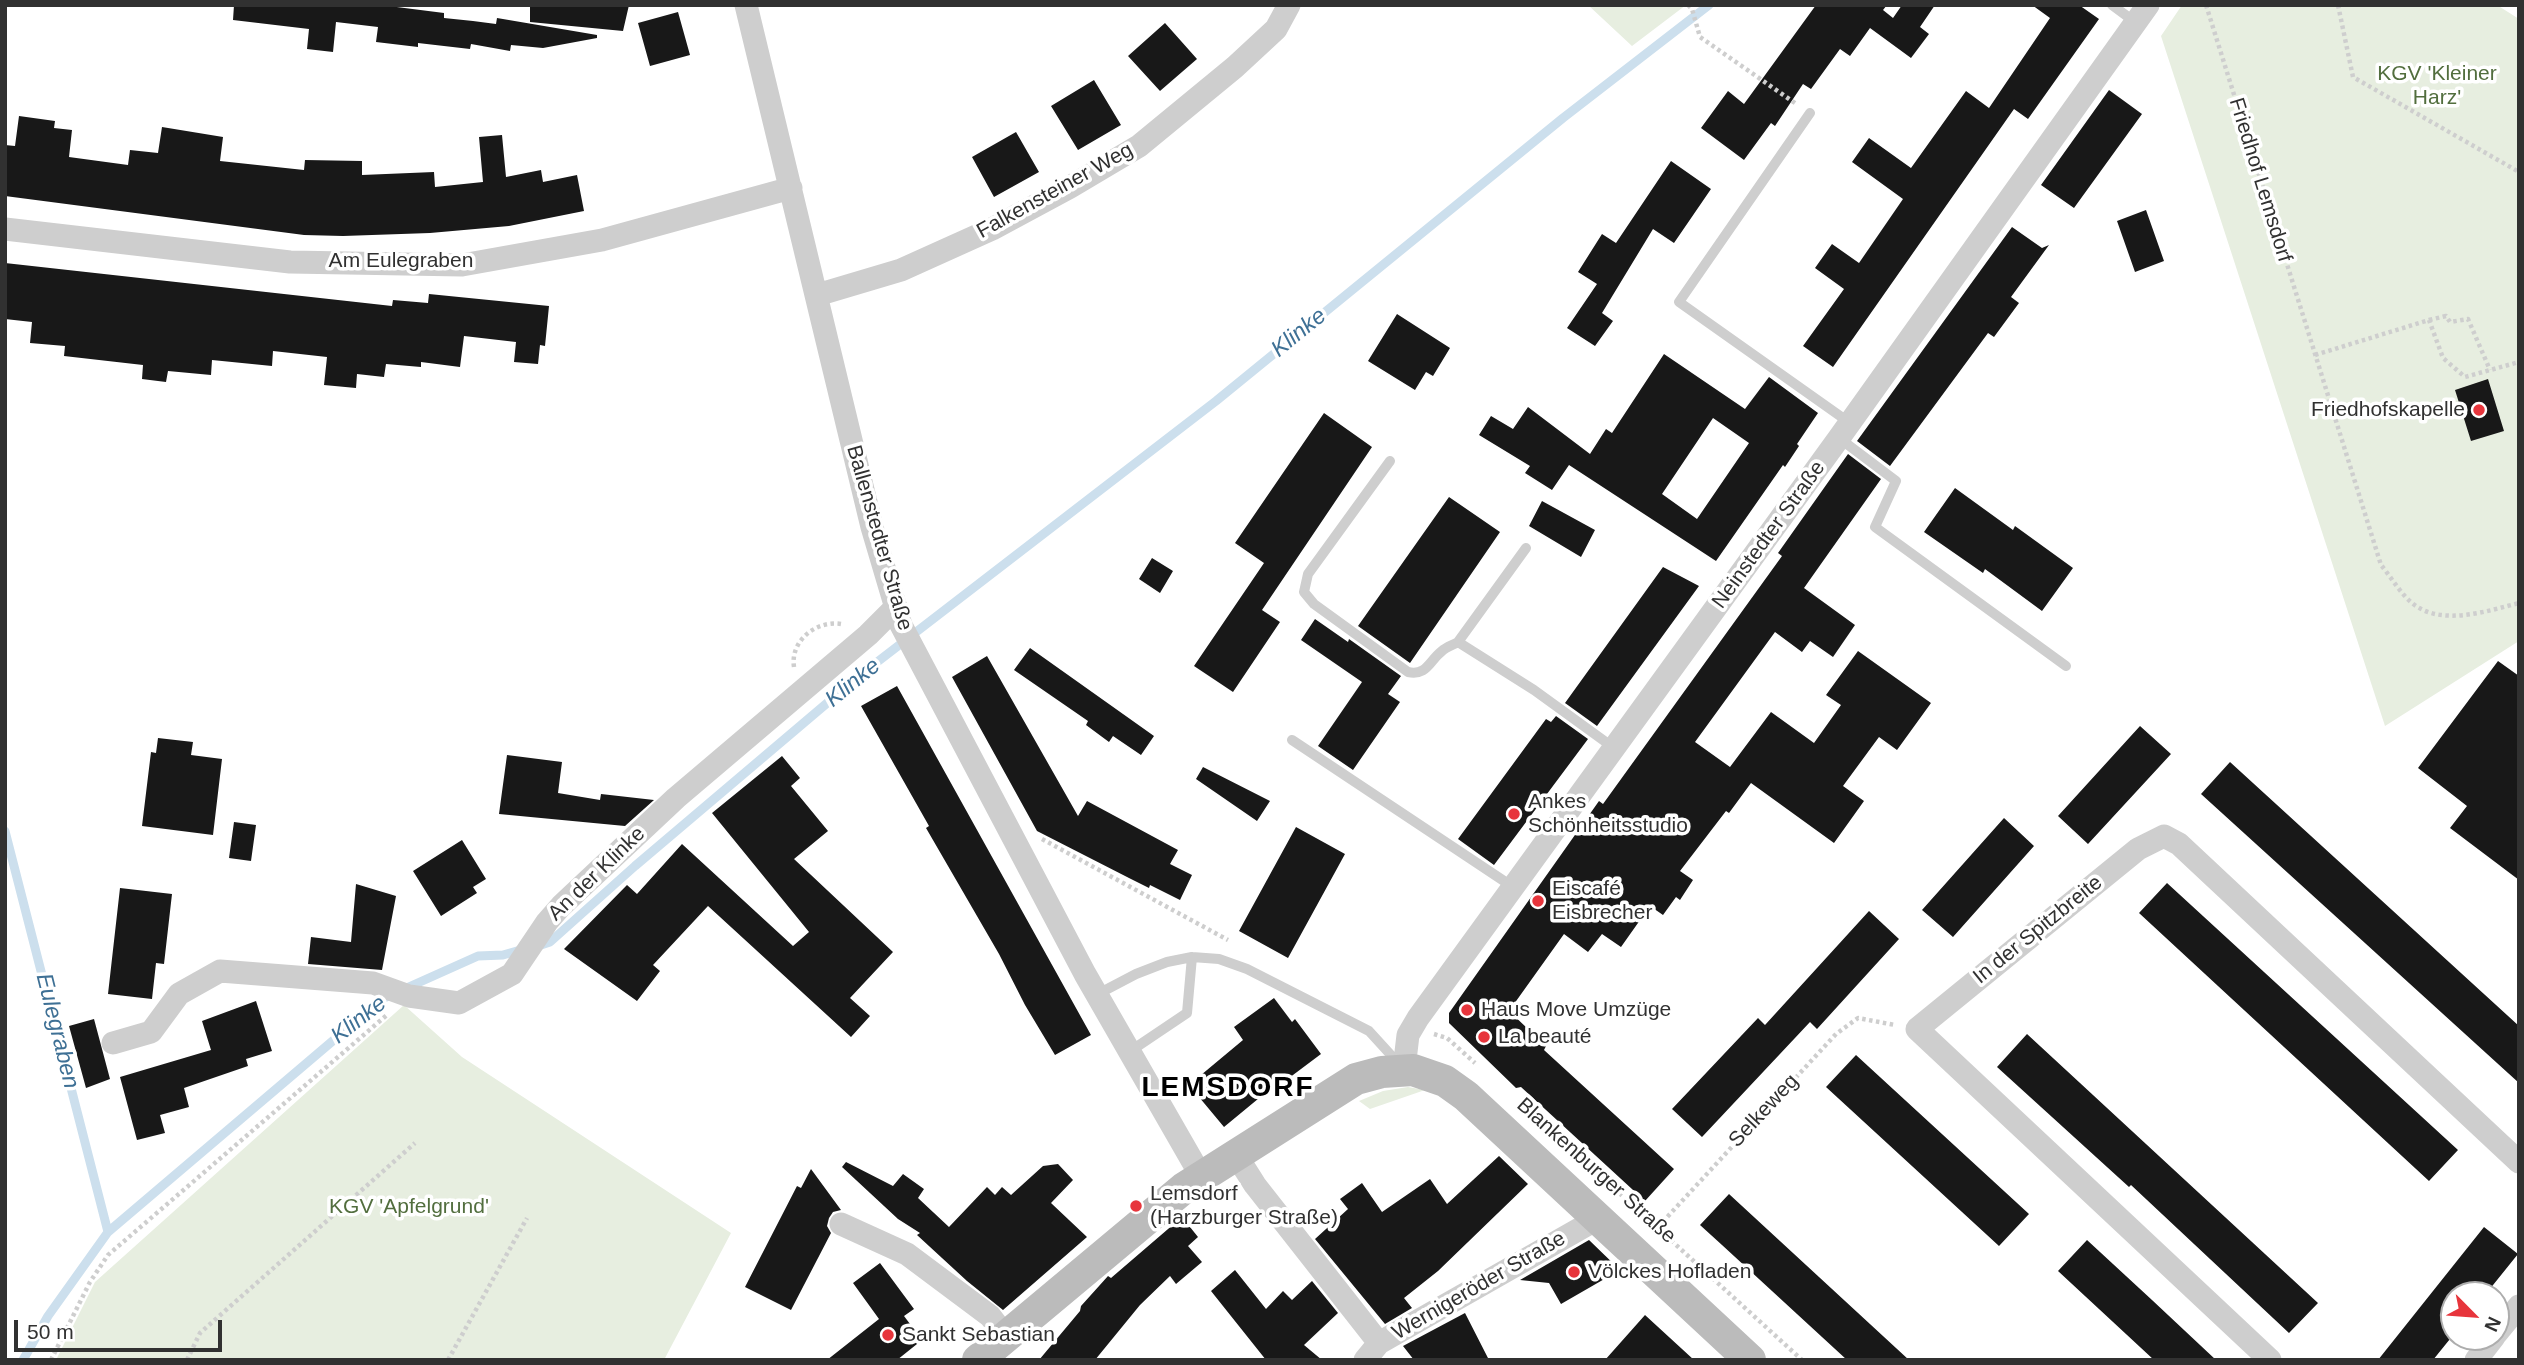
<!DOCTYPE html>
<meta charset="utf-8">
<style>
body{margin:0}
#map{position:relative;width:2524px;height:1365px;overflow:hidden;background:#fff;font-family:Arial,sans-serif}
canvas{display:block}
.frame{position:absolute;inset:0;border:7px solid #313131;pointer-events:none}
.north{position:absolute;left:2440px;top:1281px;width:70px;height:70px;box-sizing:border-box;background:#fff;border:2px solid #adadad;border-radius:50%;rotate:115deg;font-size:19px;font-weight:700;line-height:28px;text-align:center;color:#313131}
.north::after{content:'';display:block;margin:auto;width:24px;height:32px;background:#e7353c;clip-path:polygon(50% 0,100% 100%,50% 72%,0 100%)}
.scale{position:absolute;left:14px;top:1320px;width:208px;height:32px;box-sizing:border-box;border:4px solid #313131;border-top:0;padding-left:9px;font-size:21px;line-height:24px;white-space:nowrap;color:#313131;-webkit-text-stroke:5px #fff;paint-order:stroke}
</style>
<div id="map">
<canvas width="2524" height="1365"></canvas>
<div class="frame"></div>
<div class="north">N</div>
<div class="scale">50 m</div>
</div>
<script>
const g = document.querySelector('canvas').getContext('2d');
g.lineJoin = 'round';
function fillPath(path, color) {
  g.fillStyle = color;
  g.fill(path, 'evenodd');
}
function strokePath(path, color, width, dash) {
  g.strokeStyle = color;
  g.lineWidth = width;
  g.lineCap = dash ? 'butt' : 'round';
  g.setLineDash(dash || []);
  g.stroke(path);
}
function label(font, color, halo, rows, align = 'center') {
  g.font = font + ' Arial,sans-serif';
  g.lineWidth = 7;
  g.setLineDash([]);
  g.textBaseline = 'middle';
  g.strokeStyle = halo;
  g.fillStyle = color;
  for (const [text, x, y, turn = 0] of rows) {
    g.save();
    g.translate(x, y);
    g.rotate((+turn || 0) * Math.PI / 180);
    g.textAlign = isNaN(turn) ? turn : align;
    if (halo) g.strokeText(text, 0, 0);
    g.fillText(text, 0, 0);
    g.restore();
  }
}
fillPath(new Path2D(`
 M1588 5H1686L1632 46Z
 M2182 5H2497L2519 19V641L2385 726 2161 36Z
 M404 1005 462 1057 731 1233 664 1360H56L95 1282Z
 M1408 1087 1425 1090 1370 1109 1359 1101 1383 1091Z`), '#e7eee0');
strokePath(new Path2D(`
 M5 831 108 1232
 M538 946 550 942 635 866 859 676 1216 401 1563 118 1709 5
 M23 1360 48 1316 108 1232 382 999 478 956 503 955 524 949`), '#ccdfed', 9);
fillPath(new Path2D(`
 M234 5H381L444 13V18L473 21 496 24 497 18 597 35V38L543 48 511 45 510 51 471 44 470 49 418 43V47L376 42 378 27 336 22 333 52 307 49 309 29 233 20Z
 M530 5H629L623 31 530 22Z
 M1816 5H1887L1883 10 1893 18 1902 5H1935L1920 27 1929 34 1911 58 1870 28 1850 56 1840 49 1811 89 1803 84 1775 126 1771 123 1744 160 1701 128 1728 91 1744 104Z
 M2032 5H2079L2099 19 2028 119 2014 109 1833 367 1803 346 1844 289 1815 268 1832 244 1859 263 1903 199 1852 162 1869 138 1911 168 1966 91 1989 108 2050 18Z
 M678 12 690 55 650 66 638 23Z
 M1165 23 1197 59 1160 91 1128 56Z
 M1094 80 1121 125 1078 150 1051 106Z
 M2109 90 2142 114 2074 208 2041 185Z
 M19 116 55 121 54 128 72 130 69 157 128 165 130 150 158 153 162 127 223 137 220 161 304 170 305 160 362 161V175L434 172 435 187 483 182 479 137 502 135 506 177 541 170 543 182 577 175 584 211 509 226 430 233 343 236 304 235 5 196V145L15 146Z
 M1016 132 1039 172 994 197 972 157Z
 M1671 161 1711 189 1674 243 1653 229 1602 313 1613 321 1595 346 1567 328 1597 284 1578 272 1602 234 1616 243Z
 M2146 210 2164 261 2135 272 2117 221Z
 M2012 227 2042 248 2049 245 2011 297 2019 303 1994 337 1988 333 1890 466 1857 441Z
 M5 263 392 306 393 300 428 303 429 294 549 306 545 346 540 345 538 364 514 362 516 342 464 336 460 367 421 362V367L386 364 384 377 357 374 356 388 324 385 327 357 273 351 272 366 212 360 211 375 168 371 166 382 142 379 143 365 64 356 65 346 30 343 32 322 5 319Z
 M1397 314 1450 348 1433 376 1426 372 1415 390 1368 361Z
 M1664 354 1745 409 1769 377 1818 413 1797 444 1799 446 1785 467 1783 465 1716 561 1569 465 1552 490 1525 473 1530 466 1479 435 1491 416 1513 429 1528 407 1590 454 1606 429 1612 433ZM1713 418 1749 443 1697 519 1662 494Z
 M2488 379 2504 431 2471 441 2455 390Z
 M1324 413 1372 447 1262 610 1280 622 1233 692 1194 666 1264 563 1235 543Z
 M1848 454 1881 479 1804 588 1855 625 1833 657 1810 641 1802 652 1775 632 1695 742 1730 767 1771 712 1814 743 1841 705 1826 695 1858 651 1931 703 1897 750 1879 737 1843 786 1864 801 1834 843 1751 783 1729 813 1726 811 1680 871 1693 880 1680 900 1676 897 1663 915 1650 906 1621 947 1602 934 1588 952 1564 934 1509 1011 1546 1046 1544 1050 1674 1169 1645 1201 1521 1087 1516 1088 1449 1023V1013L1599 801 1603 804 1782 556 1778 553Z
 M1955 488 2013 530 2015 526 2073 568 2042 611 1985 569 1983 573 1924 532Z
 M1449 497 1500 532 1410 663 1358 626Z
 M1542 501 1595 530 1581 557 1529 526Z
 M1152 558 1173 571 1160 593 1139 579Z
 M1663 567 1699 586 1597 726 1565 703Z
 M1315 619 1348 642 1349 639 1401 676 1388 694 1400 702 1353 770 1318 746 1362 682 1301 640Z
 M1030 648 1154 736 1141 755 1113 736 1109 742 1086 725 1088 721 1014 670Z
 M987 656 1078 816 1087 801 1178 850 1170 864 1192 875 1180 900 1150 885 1149 888 1129 878 1037 831 952 677Z
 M2498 661 2519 676V880L2450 828 2467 806 2418 768Z
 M897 686 1091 1035 1055 1055 1025 1005 999 954 926 828 929 826 861 706Z
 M1556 716 1588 739 1494 865 1458 839 1546 719 1551 722Z
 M2140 726 2171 754 2088 844 2058 816Z
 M158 738 193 742 191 755 222 759 213 835 142 826 151 752 156 753Z
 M507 755 562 762 558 793 600 800 601 794 654 800 625 826 499 814Z
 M782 756 800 778 791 786 828 831 794 859 893 952 850 998 870 1016 851 1037 708 906 653 965 660 971 637 1001 564 949 627 885 637 894 682 844 793 946 809 932 712 813Z
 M2230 762 2519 1026V1083L2201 794Z
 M1203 767 1270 801 1257 821 1196 779Z
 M2004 818 2034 846 1953 937 1922 910Z
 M234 822 256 825 251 861 229 858Z
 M1296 827 1345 854 1288 958 1239 931Z
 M462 840 486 879 473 887 477 893 441 916 413 871Z
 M2167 883 2458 1150 2429 1181 2139 913Z
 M356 884 396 896 382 970 308 964 311 937 351 942Z
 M120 888 172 894 164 964 156 963 152 999 108 994Z
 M1869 911 1899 939 1817 1029 1810 1022 1702 1137 1672 1109 1758 1018 1765 1025Z
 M1274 998 1292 1022 1295 1019 1321 1054 1289 1078 1287 1075 1224 1127 1189 1085 1243 1040 1234 1027Z
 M256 1001 272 1051 246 1059 248 1066 184 1088 189 1107 160 1115 165 1133 137 1140 120 1077 211 1050 202 1021Z
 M94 1019 110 1079 86 1088 69 1026Z
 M2027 1034 2318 1303 2289 1333 2131 1185 2129 1187 1997 1067Z
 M1856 1055 2029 1214 1999 1246 1826 1087Z
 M1499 1156 1528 1184 1438 1271 1404 1298 1412 1308 1385 1324 1315 1239 1348 1209 1340 1199 1362 1183 1382 1212 1430 1179 1447 1204Z
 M846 1162 893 1186 903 1174 924 1189 918 1198 949 1227 987 1187 995 1195 1002 1187 1011 1195 1043 1166 1058 1164 1073 1180 1051 1203 1087 1237 1003 1310 967 1281 917 1235 920 1233 898 1219 842 1167Z
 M811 1169 841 1210 833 1212 829 1218 827 1226 831 1233 791 1310 745 1287 797 1186 801 1188Z
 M1729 1194 1909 1360H1847L1722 1245 1700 1225Z
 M1182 1217 1198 1237 1188 1246 1202 1262 1176 1284 1170 1276 1140 1305 1095 1360H1039L1080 1311 1081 1306 1108 1276 1111 1278Z
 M2484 1227 2518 1254 2485 1295H2454V1334L2433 1360H2378Z
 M1589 1240 1620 1270 1561 1304 1549 1283 1520 1280Z
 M2087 1240 2152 1300 2216 1360H2154L2058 1271Z
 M880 1263 914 1309 904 1316 922 1340 897 1360H827L879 1319 853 1283Z
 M1235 1270 1266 1309 1283 1291 1292 1300 1312 1281 1338 1313 1304 1345 1322 1360H1266L1211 1291Z
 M1465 1313 1489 1360H1414L1403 1346Z
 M1645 1315 1694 1360H1605Z`), '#181818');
strokePath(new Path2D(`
 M1688 5 1692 9 1700 37 1795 103
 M2206 5 2381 565C2391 577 2400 593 2412 603 2441 627 2487 611 2519 603
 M2338 5 2353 77 2519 172
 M2429 320 2446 316 2450 322 2468 319 2490 370
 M2315 355 2429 320 2443 358 2465 377 2519 362
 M794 667C790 641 816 620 841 624
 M1042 839 1228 940
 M1434 1034 1447 1038 1475 1063
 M1547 1127 1802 1360
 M1658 1227 1836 1034 1858 1018 1895 1025
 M51 1360 90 1282 108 1255 388 1014
 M187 1360 200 1333 415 1143
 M448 1360 527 1218`), '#cecece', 4.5, [3.5, 3.5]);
strokePath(new Path2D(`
 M2112 5 2135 22
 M1810 113 1679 302 1850 423
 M1839 438 1896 481 1875 527 2066 666
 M1390 461 1308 574 1304 592 1314 604 1408 672C1427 676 1429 661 1442 651 1446 647 1453 645 1458 642L1534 690 1614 748
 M1458 642 1526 548
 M1292 740 1513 887
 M1096 995 1136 974 1167 962 1192 957 1219 959 1247 969 1369 1031 1400 1065
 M1129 1052 1187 1013 1192 957`), '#cecece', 10);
strokePath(new Path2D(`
 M746 5 872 527 901 625 1085 974 1201 1176
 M5 229 290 262 462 265 602 240 791 188
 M817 295 901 270 992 229 1070 187 1139 146 1235 67 1276 29 1289 5
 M113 1043 151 1032 179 994 220 971 373 983 409 996 459 1003 512 974 547 922 561 906 676 798 868 635 896 607
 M1404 1069 1408 1035 1418 1018 1839 438 2148 5
 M1236 1155 1255 1185 1379 1343
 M841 1224 907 1254 990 1316 1007 1338
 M2496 1334 2519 1306
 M1365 1360 1379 1343 1597 1219
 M2270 1360 1917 1029 2138 849 2164 836 2179 844 2519 1162
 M2476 1360 2494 1337`), '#cecece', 23);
strokePath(new Path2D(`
 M978 1360 1184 1188 1356 1079 1382 1072 1413 1070 1445 1081 1466 1096 1750 1360`), '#bbb', 32);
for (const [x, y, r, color] of [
 [2479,410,7,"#e7353c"],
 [1514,814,7,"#e7353c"],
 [1538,901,7,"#e7353c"],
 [1467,1010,7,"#e7353c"],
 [1484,1037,7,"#e7353c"],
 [1136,1206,7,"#e7353c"],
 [1574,1272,7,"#e7353c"],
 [888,1335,7,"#e7353c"]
]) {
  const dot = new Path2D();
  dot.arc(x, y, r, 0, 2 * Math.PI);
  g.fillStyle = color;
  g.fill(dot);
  strokePath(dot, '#fff', 2.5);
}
label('21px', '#526e3e', '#fff', [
 ["KGV 'Kleiner",2437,74],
 ["Harz'",2437,98],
 ["KGV 'Apfelgrund'",409,1207]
]);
label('21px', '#313131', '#fff', [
 ["Friedhof Lemsdorf",2260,180,73],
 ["Falkensteiner Weg",1055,191,-29],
 ["Am Eulegraben",401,261],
 ["Neinstedter Straße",1769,535,-54],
 ["Ballenstedter Straße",879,538,74],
 ["An der Klinke",597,874,-44],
 ["In der Spitzbreite",2038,930,-39],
 ["Selkeweg",1764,1111,-47],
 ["Blankenburger Straße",1596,1171,42],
 ["Wernigeröder Straße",1479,1286,-30]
]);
label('21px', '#313131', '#fff', [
 ["Friedhofskapelle",2465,410,"right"],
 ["Ankes",1528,802],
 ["Schönheitsstudio",1528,826],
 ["Eiscafé",1552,889],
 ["Eisbrecher",1552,913],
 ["Haus Move Umzüge",1481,1010],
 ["La beauté",1498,1037],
 ["Lemsdorf",1150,1194],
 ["(Harzburger Straße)",1150,1218],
 ["Völckes Hofladen",1588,1272],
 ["Sankt Sebastian",902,1335]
], 'left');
label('italic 23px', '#3e7095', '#fff', [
 ["Klinke",1299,333,-39],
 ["Klinke",853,683,-39],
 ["Klinke",359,1020,-38],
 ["Eulegraben",57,1031,76]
]);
g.letterSpacing = '2px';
label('bold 28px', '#000', '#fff', [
 ["LEMSDORF",1228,1088]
]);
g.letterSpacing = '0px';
</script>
